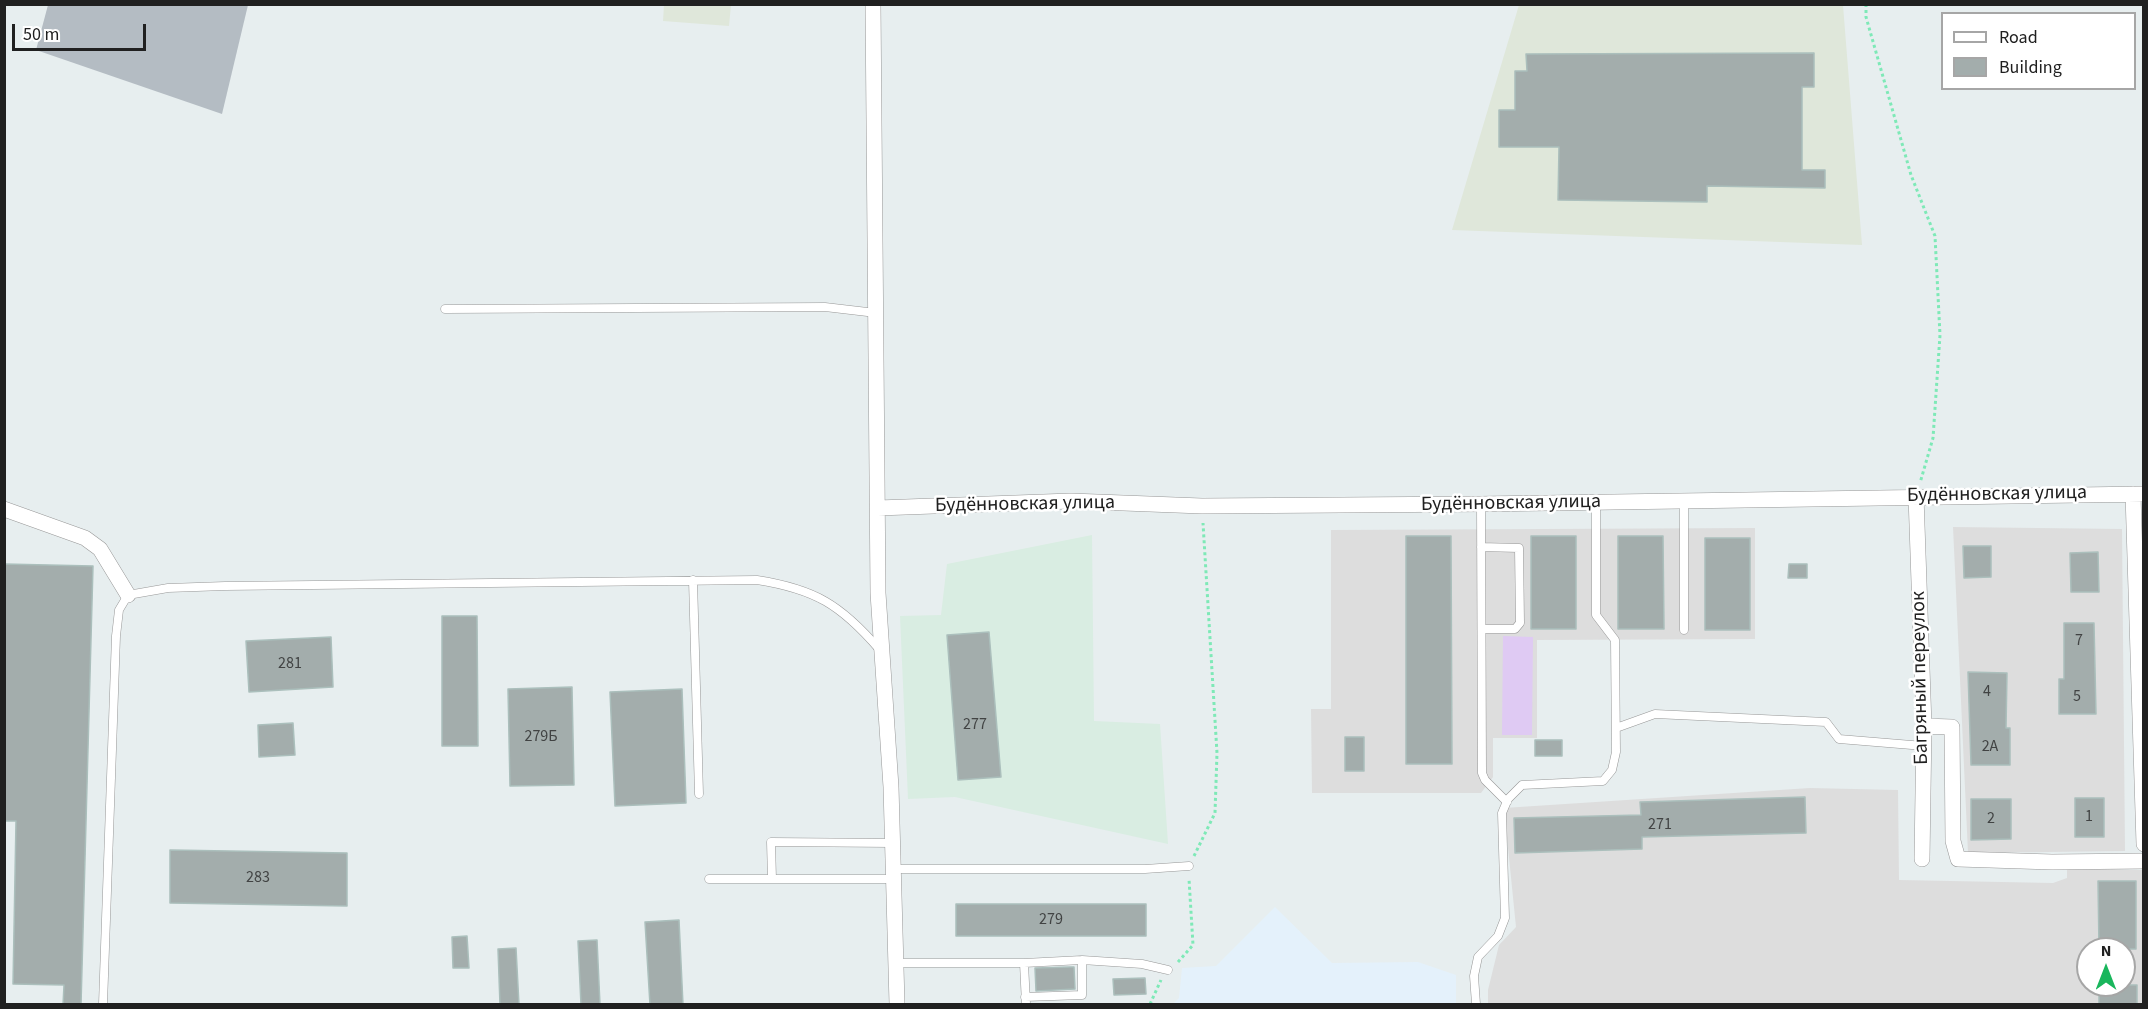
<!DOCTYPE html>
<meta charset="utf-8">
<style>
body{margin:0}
#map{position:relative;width:2148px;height:1009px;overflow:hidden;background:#e7eeef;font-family:"Source Sans 3",sans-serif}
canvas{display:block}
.frame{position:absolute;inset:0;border:6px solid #202020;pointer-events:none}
.legend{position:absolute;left:1941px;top:12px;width:195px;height:78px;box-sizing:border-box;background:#fff;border:2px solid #a6a6a6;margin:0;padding:8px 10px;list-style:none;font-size:18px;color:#202020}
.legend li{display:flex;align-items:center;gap:12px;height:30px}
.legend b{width:30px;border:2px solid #a6a6a6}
.north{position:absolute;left:2076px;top:937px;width:60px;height:60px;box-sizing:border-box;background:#fff;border:2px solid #a6a6a6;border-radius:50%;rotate:0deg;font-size:16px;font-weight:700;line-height:24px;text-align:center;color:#202020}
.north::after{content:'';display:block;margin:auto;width:21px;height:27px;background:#19b65c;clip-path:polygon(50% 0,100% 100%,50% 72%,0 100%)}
.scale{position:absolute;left:12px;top:24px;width:134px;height:27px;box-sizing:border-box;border:3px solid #202020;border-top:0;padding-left:8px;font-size:18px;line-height:21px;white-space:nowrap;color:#202020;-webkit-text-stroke:4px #fff;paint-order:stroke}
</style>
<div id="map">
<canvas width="2148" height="1009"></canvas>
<div class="frame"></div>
<ul class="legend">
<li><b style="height:8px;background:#fff"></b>Road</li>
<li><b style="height:16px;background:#a3adac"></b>Building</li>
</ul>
<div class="north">N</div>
<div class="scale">50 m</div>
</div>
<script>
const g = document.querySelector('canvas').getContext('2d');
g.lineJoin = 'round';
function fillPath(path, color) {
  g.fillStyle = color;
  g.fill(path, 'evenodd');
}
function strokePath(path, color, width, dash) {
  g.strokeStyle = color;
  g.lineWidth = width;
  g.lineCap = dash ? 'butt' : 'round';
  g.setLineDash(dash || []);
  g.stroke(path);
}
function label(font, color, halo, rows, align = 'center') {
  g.font = font + ' "Source Sans 3",sans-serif';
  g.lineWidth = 5;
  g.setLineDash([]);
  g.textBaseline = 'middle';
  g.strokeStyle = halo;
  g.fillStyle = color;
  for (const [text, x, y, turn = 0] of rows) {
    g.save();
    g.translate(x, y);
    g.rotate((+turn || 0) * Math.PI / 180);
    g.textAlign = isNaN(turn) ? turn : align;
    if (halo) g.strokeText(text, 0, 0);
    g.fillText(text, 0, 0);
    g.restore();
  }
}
fillPath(new Path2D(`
 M1953 527 2122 529 2125 851 1968 853Z
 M1755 528V639L1537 640V738H1493V777L1481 793H1312L1311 709H1331V530Z
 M1810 788 1898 790 1899 880 2053 883 2067 878V868L2143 870V1004H1488V990L1499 945 1516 927 1504 808ZM2088 949H2124V985H2088Z`), '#ddd');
fillPath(new Path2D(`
 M1092 535 1094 721 1160 724 1168 844 955 797 908 799 900 616 941 615 947 564Z`), '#d9ede2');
fillPath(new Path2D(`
 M664 5H731L729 26 663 21Z
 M1519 5H1843L1862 245 1452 230Z`), '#dfe7da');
fillPath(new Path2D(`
 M1275 907 1332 963 1418 962 1456 975V1004H1173L1179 998 1182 968 1216 966Z`), '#e4f1fb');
fillPath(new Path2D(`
 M48 5H248L222 114 36 50Z`), '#b4bcc3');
fillPath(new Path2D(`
 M1503 636 1533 637 1532 735H1502Z`), '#dfcaf3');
const building = new Path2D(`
 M1814 53V87H1802V170H1825V188L1707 186V202L1558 200 1559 147H1499V110H1515V71H1527L1526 54Z
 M1406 536H1451L1452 764H1406Z
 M1531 536H1576V629H1531Z
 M1618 536H1663L1664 629H1618Z
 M1705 538H1750V630H1705Z
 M1963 546H1991V577L1964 578Z
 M2098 552 2099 592H2071L2070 553Z
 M4 564 93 566 81 1005H63L64 985 13 984 16 821H4Z
 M1789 564H1807V578H1788Z
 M442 616H477L478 746H442Z
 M2064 623H2094L2096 714H2059V679H2064Z
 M989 632 1001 777 958 780 947 635Z
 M331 637 333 687 249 692 246 641Z
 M1968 672 2007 673 2006 728H2010V765H1971Z
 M572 687 574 785 510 786 508 689Z
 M682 689 686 803 615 806 610 692Z
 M293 723 295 755 259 757 258 725Z
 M1345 737H1364V771H1345Z
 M1535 740H1562V756H1535Z
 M1805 797 1806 833 1642 837V849L1515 853 1514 818 1641 815 1640 802Z
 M2075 798H2104V837H2075Z
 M1971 799H2011V839L1971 840Z
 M170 850 347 853V906L170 903Z
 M2098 881H2136V949H2099Z
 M956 904H1146V936H956Z
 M679 920 683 1005H650L645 922Z
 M467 936 469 968H453L452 937Z
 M597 940 600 1005H581L578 941Z
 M516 948 519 1005H500L498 949Z
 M1070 967H1074L1075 989 1036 991 1035 968Z
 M1145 978 1146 994 1114 995 1113 979Z
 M2099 985H2137V1005H2099Z`);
fillPath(building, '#a3adac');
strokePath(building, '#abbfbc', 1.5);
const lane = new Path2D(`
 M445 309 825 307 876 313
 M1684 502V630
 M1481 504 1482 773 1485 780 1507 802
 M1481 547 1519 548 1520 623 1515 629H1482
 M693 580 699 794
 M1616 728 1655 714 1826 722 1839 739 1924 746
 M894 869H1145L1189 866
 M709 879H894
 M772 879 771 842 893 843
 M1082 960 1142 964 1168 970
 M897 963H1024L1026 1004
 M1024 963 1082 960V995L1025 997
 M103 1004 116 636 119 610 128 595 168 588 225 586 757 580C815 589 841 605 879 649
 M1476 1004 1474 976 1478 957 1498 936 1505 918 1502 813 1508 799 1522 785 1603 781 1612 770 1616 752 1615 640 1596 615V503`);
const street = new Path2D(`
 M873 4 878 593 891 787 897 1004
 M2133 494 2144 844
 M1916 496 1924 726 1922 859
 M878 508 1071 501 1202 506 1481 504 2144 494
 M4 509 85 538 100 549 128 595
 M1924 726 1952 727 1953 841 1958 859 2052 862 2144 861`);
strokePath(lane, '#979797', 9);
strokePath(street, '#979797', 16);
strokePath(new Path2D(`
 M1866 4V17L1911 175 1935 236 1940 335 1933 438 1920 483
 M1194 856 1215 813 1217 753 1203 523
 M1178 962 1193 945 1189 879
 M1150 1004 1161 980`), '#7ee9b7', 3, [3, 3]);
strokePath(lane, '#fff', 8);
strokePath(street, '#fff', 15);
label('16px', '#414343', null, [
 ["7",2079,641],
 ["281",290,664],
 ["4",1987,692],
 ["5",2077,697],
 ["277",975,725],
 ["279Б",541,737],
 ["2А",1990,747],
 ["1",2089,817],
 ["2",1991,819],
 ["271",1660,825],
 ["283",258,878],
 ["279",1051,920]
]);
label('20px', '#202020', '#fff', [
 ["Будённовская улица",1997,495,-1],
 ["Будённовская улица",1511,504,-1],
 ["Будённовская улица",1025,505,-1],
 ["Багряный переулок",1921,678,-91]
]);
</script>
